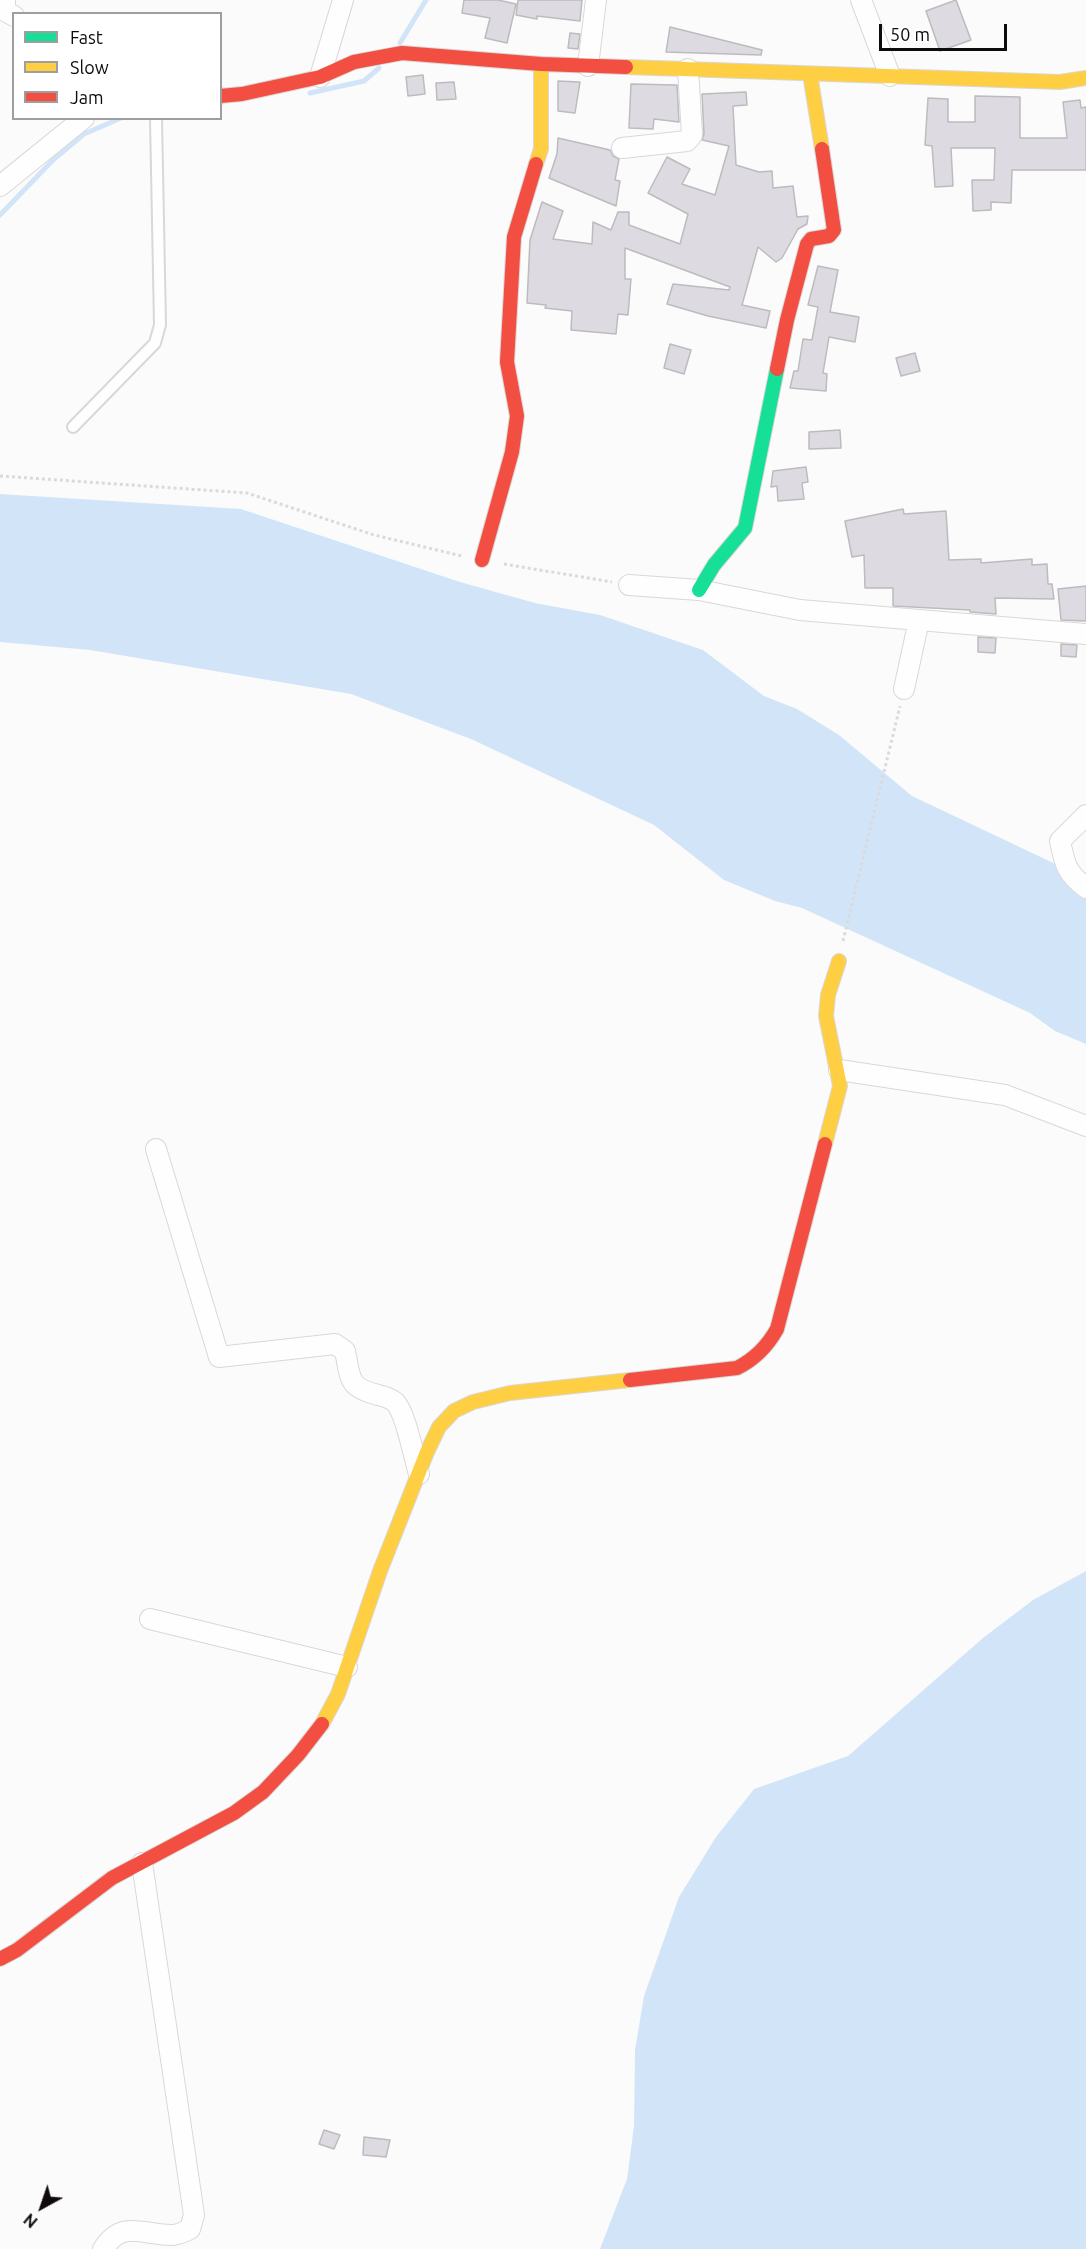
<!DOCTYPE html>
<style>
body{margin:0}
#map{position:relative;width:1086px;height:2249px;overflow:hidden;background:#fcfbfb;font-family:Ubuntu,sans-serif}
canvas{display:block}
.legend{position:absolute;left:12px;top:12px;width:210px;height:108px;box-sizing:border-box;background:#fff;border:2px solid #9f9d9d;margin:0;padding:8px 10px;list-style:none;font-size:18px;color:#0f0b0a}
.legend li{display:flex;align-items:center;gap:12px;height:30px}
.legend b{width:30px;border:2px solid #9f9d9d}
.north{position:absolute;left:12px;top:2177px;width:60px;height:60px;-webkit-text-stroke:4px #fff;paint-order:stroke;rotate:220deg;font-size:16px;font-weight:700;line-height:24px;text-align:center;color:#0f0b0a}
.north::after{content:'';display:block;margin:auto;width:21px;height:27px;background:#0f0b0a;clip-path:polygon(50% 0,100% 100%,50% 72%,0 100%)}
.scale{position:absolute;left:879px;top:24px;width:128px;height:27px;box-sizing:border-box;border:3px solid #0f0b0a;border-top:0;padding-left:8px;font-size:18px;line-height:21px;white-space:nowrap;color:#0f0b0a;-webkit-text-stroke:4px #fff;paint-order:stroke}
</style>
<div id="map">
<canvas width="1086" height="2249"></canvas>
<ul class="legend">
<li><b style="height:8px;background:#16e098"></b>Fast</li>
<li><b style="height:8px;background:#ffcf43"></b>Slow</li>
<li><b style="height:8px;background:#f24e42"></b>Jam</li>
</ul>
<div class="north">N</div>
<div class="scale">50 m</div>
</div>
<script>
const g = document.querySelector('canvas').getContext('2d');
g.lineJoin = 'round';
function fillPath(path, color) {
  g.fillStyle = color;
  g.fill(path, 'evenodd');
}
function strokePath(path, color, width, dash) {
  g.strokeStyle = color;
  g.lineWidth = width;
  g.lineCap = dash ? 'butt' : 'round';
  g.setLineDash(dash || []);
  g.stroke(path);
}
fillPath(new Path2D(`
 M0 494 241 509 460 582 535 603 600 615 703 650 764 696 797 709 839 735 912 796 1066 869 1086 874V1044L1055 1031 1030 1013 802 908 775 901 724 880 654 825 471 739 351 694 90 650 0 642Z
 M1086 1571V2249H600L627 2179 634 2126 635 2050 644 1996 679 1897 716 1837 754 1789 848 1756 983 1638 1033 1600Z`), '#d2e5f8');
strokePath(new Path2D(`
 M400 43 426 0
 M310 93 364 81 379 68
 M0 215 53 160 84 134 121 118`), '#d2e5f8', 5);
const building = new Path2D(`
 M464 0H498L516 4 507 43 485 38 490 18 462 13Z
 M518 0H582L580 21 537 16V19L516 15Z
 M956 0 971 40 940 51 926 11Z
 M670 27 762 50 761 55 666 52Z
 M570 33 580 34 578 49 568 48Z
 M423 75 425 94 408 96 406 77Z
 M558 81 580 82 575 113 558 111Z
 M454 82 456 99 437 100 436 83Z
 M631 84 677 85 679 122 654 119 653 129 629 128Z
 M746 92 747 105 733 106 736 165 759 172 772 171 773 188 793 186 797 217 808 216 807 224 798 229 782 258 776 262 758 247 742 305 770 311 766 328 708 316 667 304 673 284 729 290 730 287 625 248V279H631L628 315 618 314 616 334 571 330 572 311 545 308 546 305 527 303 530 240 542 202 563 211 553 239 592 244 593 222 611 230 618 212H629V225L680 244 688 214 648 193 667 157 690 169 682 184 715 195 729 146 702 140 704 134 702 94Z
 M975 96 1020 97V138H1067L1063 102 1080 100 1081 108 1086 107V170H1012L1011 203 991 202V210L973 211 972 180H994L995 148H951L953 186 935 187 932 146 925 145 928 98 948 99V122H975Z
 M558 138 610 150 613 156 619 159 615 180 620 181 616 206 549 178 557 154Z
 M818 266 838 270 830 312 859 317 855 342 829 337 823 373 827 374 826 391 790 388 794 371H798L803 339 812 340 818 307 808 305Z
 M670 344 691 350 684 374 664 368Z
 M915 353 920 371 901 376 896 358Z
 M840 430 841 448 809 449V432Z
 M806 467 808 482 802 483 804 499 778 501 777 486 771 487 773 471Z
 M903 509 904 514 946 511 949 560 981 559V563L1032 559V565L1047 564 1048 584H1052L1054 599 995 598 996 614 970 612V610L893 606V588H865L864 555 852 557 845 521Z
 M1086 586V621L1061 620 1058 589Z
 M978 637 996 638 995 653 978 652Z
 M1061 644 1077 645 1076 657 1061 656Z
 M324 2130 340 2135 334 2149 319 2144Z
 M364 2137 390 2140 386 2157 363 2155Z`);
fillPath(building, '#dddbe1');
strokePath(building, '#bcbbbd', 1.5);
const lane = new Path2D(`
 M73 427 155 343 160 325 156 118`);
const street = new Path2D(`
 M5 0V11L14 16
 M861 0 890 76
 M588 66 596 0
 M320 77 343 0
 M622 148 687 141 692 135 688 69
 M0 186 84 118
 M629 585 699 590 800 610 1086 634
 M904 689 919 620
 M1086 815 1060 841C1065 865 1066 872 1086 888
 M839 1070 1005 1095 1086 1126
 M156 1149 219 1357 335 1344 345 1351C351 1379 347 1387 378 1395 383 1396 391 1399 395 1402 406 1413 414 1458 419 1474
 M150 1619 347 1667
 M103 2249C123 2219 142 2235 172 2235 178 2235 184 2232 190 2229L194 2215 142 1863`);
const fast = new Path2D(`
 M699 590 714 565 745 528 777 369`);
const slow = new Path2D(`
 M626 67 1060 82 1086 78
 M810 74 822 149
 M536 164 541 149V64
 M825 1144 840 1086 826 1016 828 995 839 961
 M322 1724 338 1694 380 1571 427 1452 439 1427 454 1411 473 1402 510 1393 630 1380`);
const jam = new Path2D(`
 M220 96 242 94 320 77 354 62 402 53 541 64 626 67
 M777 369 787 320 807 244 811 239 829 236 834 230 822 149
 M482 560 512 452 517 416 507 362 514 237 536 164
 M630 1380 737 1368C755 1359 767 1347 777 1329L825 1144
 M0 1959 17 1950 112 1878 234 1813 263 1792 298 1755 322 1724`);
strokePath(lane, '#dad7d6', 14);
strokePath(street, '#dad7d6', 22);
strokePath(fast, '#dad7d6', 16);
strokePath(slow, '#dad7d6', 16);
strokePath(jam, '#dad7d6', 16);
strokePath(new Path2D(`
 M0 476 247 493 374 535 462 556
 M504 564 612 582
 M843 941 900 706`), '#dbdada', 3, [3, 3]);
strokePath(lane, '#fffefe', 10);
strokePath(street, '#fffefe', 20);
strokePath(fast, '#16e098', 14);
strokePath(slow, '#ffcf43', 14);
strokePath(jam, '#f24e42', 14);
</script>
